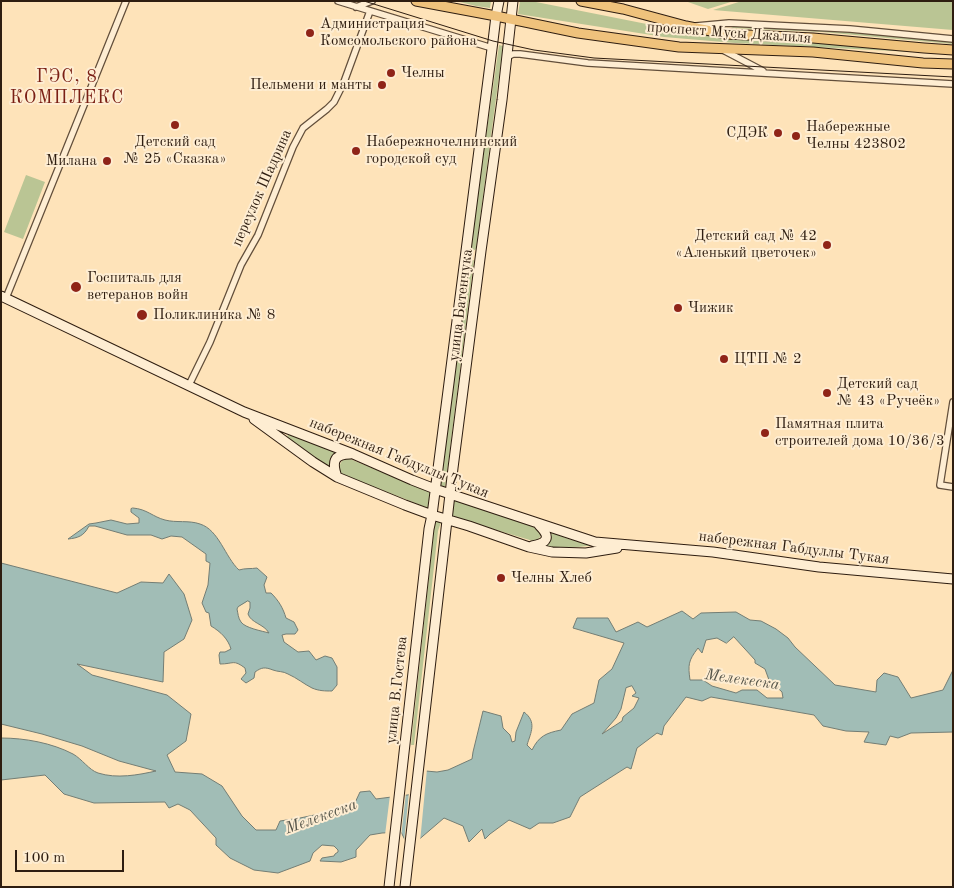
<!DOCTYPE html>
<meta charset="utf-8">
<style>
body{margin:0}
#map{position:relative;width:954px;height:888px;overflow:hidden;background:#fee3b9;font-family:"Old Standard TT",serif}
canvas{display:block}
.frame{position:absolute;inset:0;border:2px solid #2e1d10;pointer-events:none}
.scale{position:absolute;left:15px;top:850px;width:109px;height:22px;box-sizing:border-box;border:2px solid #2e1d10;border-top:0;padding-left:6px;font-size:15px;line-height:18px;white-space:nowrap;color:#2e1d10;-webkit-text-stroke:4px #feedd2;paint-order:stroke}
</style>
<div id="map">
<canvas width="954" height="888"></canvas>
<div class="frame"></div>
<div class="scale">100 m</div>
</div>
<script>
const g = document.querySelector('canvas').getContext('2d');
g.lineJoin = 'round';
function fillPath(path, color) {
  g.fillStyle = color;
  g.fill(path, 'evenodd');
}
function strokePath(path, color, width, dash) {
  g.strokeStyle = color;
  g.lineWidth = width;
  g.lineCap = dash ? 'butt' : 'round';
  g.setLineDash(dash || []);
  g.stroke(path);
}
function label(font, color, halo, rows, align = 'center') {
  g.font = font + ' "Old Standard TT",serif';
  g.lineWidth = 4;
  g.setLineDash([]);
  g.textBaseline = 'middle';
  g.strokeStyle = halo;
  g.fillStyle = color;
  for (const [text, x, y, turn = 0] of rows) {
    g.save();
    g.translate(x, y);
    g.rotate((+turn || 0) * Math.PI / 180);
    g.textAlign = isNaN(turn) ? turn : align;
    if (halo) g.strokeText(text, 0, 0);
    g.fillText(text, 0, 0);
    g.restore();
  }
}
fillPath(new Path2D(`
 M456 1H491L490 8 476 6Z
 M520 1H531L707 36 953 52V54L735 43 664 37 518 14Z
 M685 1H734L708 9Z
 M742 1H953V30L713 10Z
 M735 26 821 30 953 41V44L822 32 731 28Z
 M499 45 503 46 476 249 473 251 470 249Z
 M26 175 45 182 23 239 4 232Z
 M468 259 471 261 474 260 445 488 440 486Z
 M290 432 335 452 330 458 329 468 293 444 287 437 289 433Z
 M346 459H350L430 492 428 508 341 474C339 469 339 464 343 460Z
 M453 500 537 528 541 535C540 538 537 541 533 541L450 516Z
 M435 520 441 522 438 531 414 745H411Z
 M549 531 569 539 596 545 570 548 544 547Z`), '#bac594');
const water = new Path2D(`
 M133 508C147 509 153 517 165 520 176 523 189 520 200 524 219 530 225 557 239 570 245 568 251 569 257 568L267 577 264 585 266 593H271C279 601 283 608 286 618L294 622 298 630 295 634H286L282 635 284 642 298 652 309 651 316 660 325 656 332 658 337 667V685L332 691C325 691 319 691 312 688 304 684 297 678 288 674 283 671 278 672 273 670 265 667 262 667 255 672L254 678 246 683 241 679 246 673 245 668C233 659 234 664 220 664L219 655 220 652H225L231 649C228 639 221 632 211 626L209 613 206 612 202 603 208 585 210 563 206 561V554L182 537 171 536 162 539 151 535H127L95 526H89C84 536 78 538 68 539L89 524 96 523 111 520 127 524 139 523V518L131 512V509ZM248 601 250 602V608L248 614C251 623 264 624 269 633 262 631 245 628 241 622 238 618 238 613 237 609L238 607Z
 M1 563 117 593 141 582 163 583 169 574 184 594 192 620 184 639 164 652 163 682 77 664 92 675 167 695 191 714 186 741 167 755 175 772 202 774 222 786 242 816 256 830H276L280 821 300 818 353 807 360 792 370 791 376 799 415 794V770L437 772 448 770 472 759 473 752 483 711 501 716 503 728 510 735 512 742 515 741 516 732 524 712C537 722 531 732 527 745L532 750C539 736 546 733 561 730L572 714 594 703 599 680 612 669 624 643 573 628 577 618H608L616 632 638 622 647 627 682 611 693 619 701 613 736 612 750 620 761 621 776 629 788 638 795 647 835 685 876 692 877 680 884 673 898 677 911 698 943 690 953 670V732L911 733 898 738 890 736 886 745 864 742 869 732 846 731 823 726 814 715 711 697 702 701 686 697 664 726 662 735 657 733 637 748 631 769 627 767 580 797 570 817 553 823H539L530 829 509 820 490 834 485 839 482 829 469 842 463 826 444 818 409 848 401 832 382 833 370 835 356 850V857L341 862 320 861 322 858 334 856 335 854 338 852V850L334 846 322 845 313 853 310 861 278 873 254 870 230 858 216 845V838L190 810 178 804 169 808 165 802 94 803 64 794 45 775 1 780V738C25 738 52 743 73 754 82 759 89 770 98 773 117 779 138 775 156 771L119 761 82 746 42 734 1 724ZM734 637 755 660V663L765 669 769 680 782 692 783 698H767L757 690H742L736 693 712 686 703 680H690C688 665 688 661 698 648L702 653 706 640 717 638 726 643ZM632 686 636 693 632 696 639 698 634 708 623 717 622 721 602 734 616 718 621 709 626 688Z`);
fillPath(water, '#a1bdb6');
strokePath(water, '#737d74', 1);
fillPath(new Path2D(`
 M413 768 427 769 420 842 411 850 407 849 404 842 409 792H413Z
 M406 793 401 837 400 834 385 835 390 795Z`), '#fee3b9');
const minor = new Path2D(`
 M338 1 492 48
 M356 7 372 1
 M696 26 729 23 850 29 953 39
 M723 50 763 71
 M507 57 513 54H520L588 63 953 84
 M6 298 126 1
 M189 385 210 342 241 265 258 235 293 147 303 128 327 109 334 102 344 82 370 11
 M953 402 940 485 953 487`);
const secondary = new Path2D(`
 M1 296 244 412 353 454 412 480 435 489 595 542 713 552 819 567 953 579
 M254 419 313 462 337 477 405 505 432 515 469 526 529 547 552 552 586 553 617 548
 M337 477C332 463 333 454 350 454
 M532 546C548 543 551 537 539 525
 M389 887 429 529 432 515 493 41 496 16 499 1
 M405 887 453 468 481 251 502 100 513 1`);
const primary = new Path2D(`
 M416 1 496 16 578 33 679 47 813 52 923 63 953 64
 M581 1 623 9 686 26 726 34 813 38 924 48 953 50`);
strokePath(minor, '#624e3a', 8);
strokePath(secondary, '#2e1d10', 11);
strokePath(primary, '#2e1d10', 11);
strokePath(minor, '#feedd2', 5.5);
strokePath(secondary, '#feedd2', 9);
strokePath(primary, '#efc27c', 9);
strokePath(new Path2D(`
 M364 1 493 41 534 50 594 58 953 77`), '#2e1d10', 1);
for (const [x, y, r, color] of [
 [310,33,5,"#8f2418"],
 [391,73,5,"#8f2418"],
 [382,85,5,"#8f2418"],
 [175,125,5,"#8f2418"],
 [778,133,5,"#8f2418"],
 [796,136,5,"#8f2418"],
 [356,151,5,"#8f2418"],
 [107,161,5,"#8f2418"],
 [827,245,5,"#8f2418"],
 [76,287,6,"#8f2418"],
 [678,308,5,"#8f2418"],
 [142,315,6,"#8f2418"],
 [724,359,5,"#8f2418"],
 [827,393,5,"#8f2418"],
 [765,433,5,"#8f2418"],
 [501,578,5,"#8f2418"]
]) {
  const dot = new Path2D();
  dot.arc(x, y, r, 0, 2 * Math.PI);
  g.fillStyle = color;
  g.fill(dot);
  strokePath(dot, '#feedd2', 2);
}
label('15px', '#2e1d10', '#feedd2', [
 ["Администрация",320,24],
 ["Комсомольского района",320,41],
 ["Челны",401,73],
 ["Пельмени и манты",372,85,"right"],
 ["Набережные",806,127],
 ["Челны 423802",806,144],
 ["СДЭК",768,133,"right"],
 ["Детский сад",175,142,"center"],
 ["№ 25 «Сказка»",175,159,"center"],
 ["Набережночелнинский",366,142],
 ["городской суд",366,159],
 ["Милана",97,161,"right"],
 ["Детский сад № 42",817,236,"right"],
 ["«Аленький цветочек»",817,253,"right"],
 ["Госпиталь для",87,278],
 ["ветеранов войн",87,295],
 ["Чижик",688,308],
 ["Поликлиника № 8",153,315],
 ["ЦТП № 2",734,359],
 ["Детский сад",837,384],
 ["№ 43 «Ручеёк»",837,401],
 ["Памятная плита",775,424],
 ["строителей дома 10/36/3",775,441],
 ["Челны Хлеб",511,578]
], 'left');
label('15px', '#2e1d10', '#feedd2', [
 ["проспект Мусы Джалиля",729,33,4],
 ["переулок Шадрина",262,188,-66],
 ["улица Батенчука",461,305,-83],
 ["набережная Габдуллы Тукая",399,458,22],
 ["набережная Габдуллы Тукая",794,548,7],
 ["улица В.Гостева",397,690,-84]
]);
label('italic 16px', '#56554a', '#feedd2', [
 ["Мелекеска",742,680,8],
 ["Мелекеска",321,817,-20]
]);
g.letterSpacing = '1px';
label('18px', '#7a1f14', '#feedd2', [
 ["ГЭС, 8",67,77],
 ["КОМПЛЕКС",67,98]
]);
g.letterSpacing = '0px';
</script>
